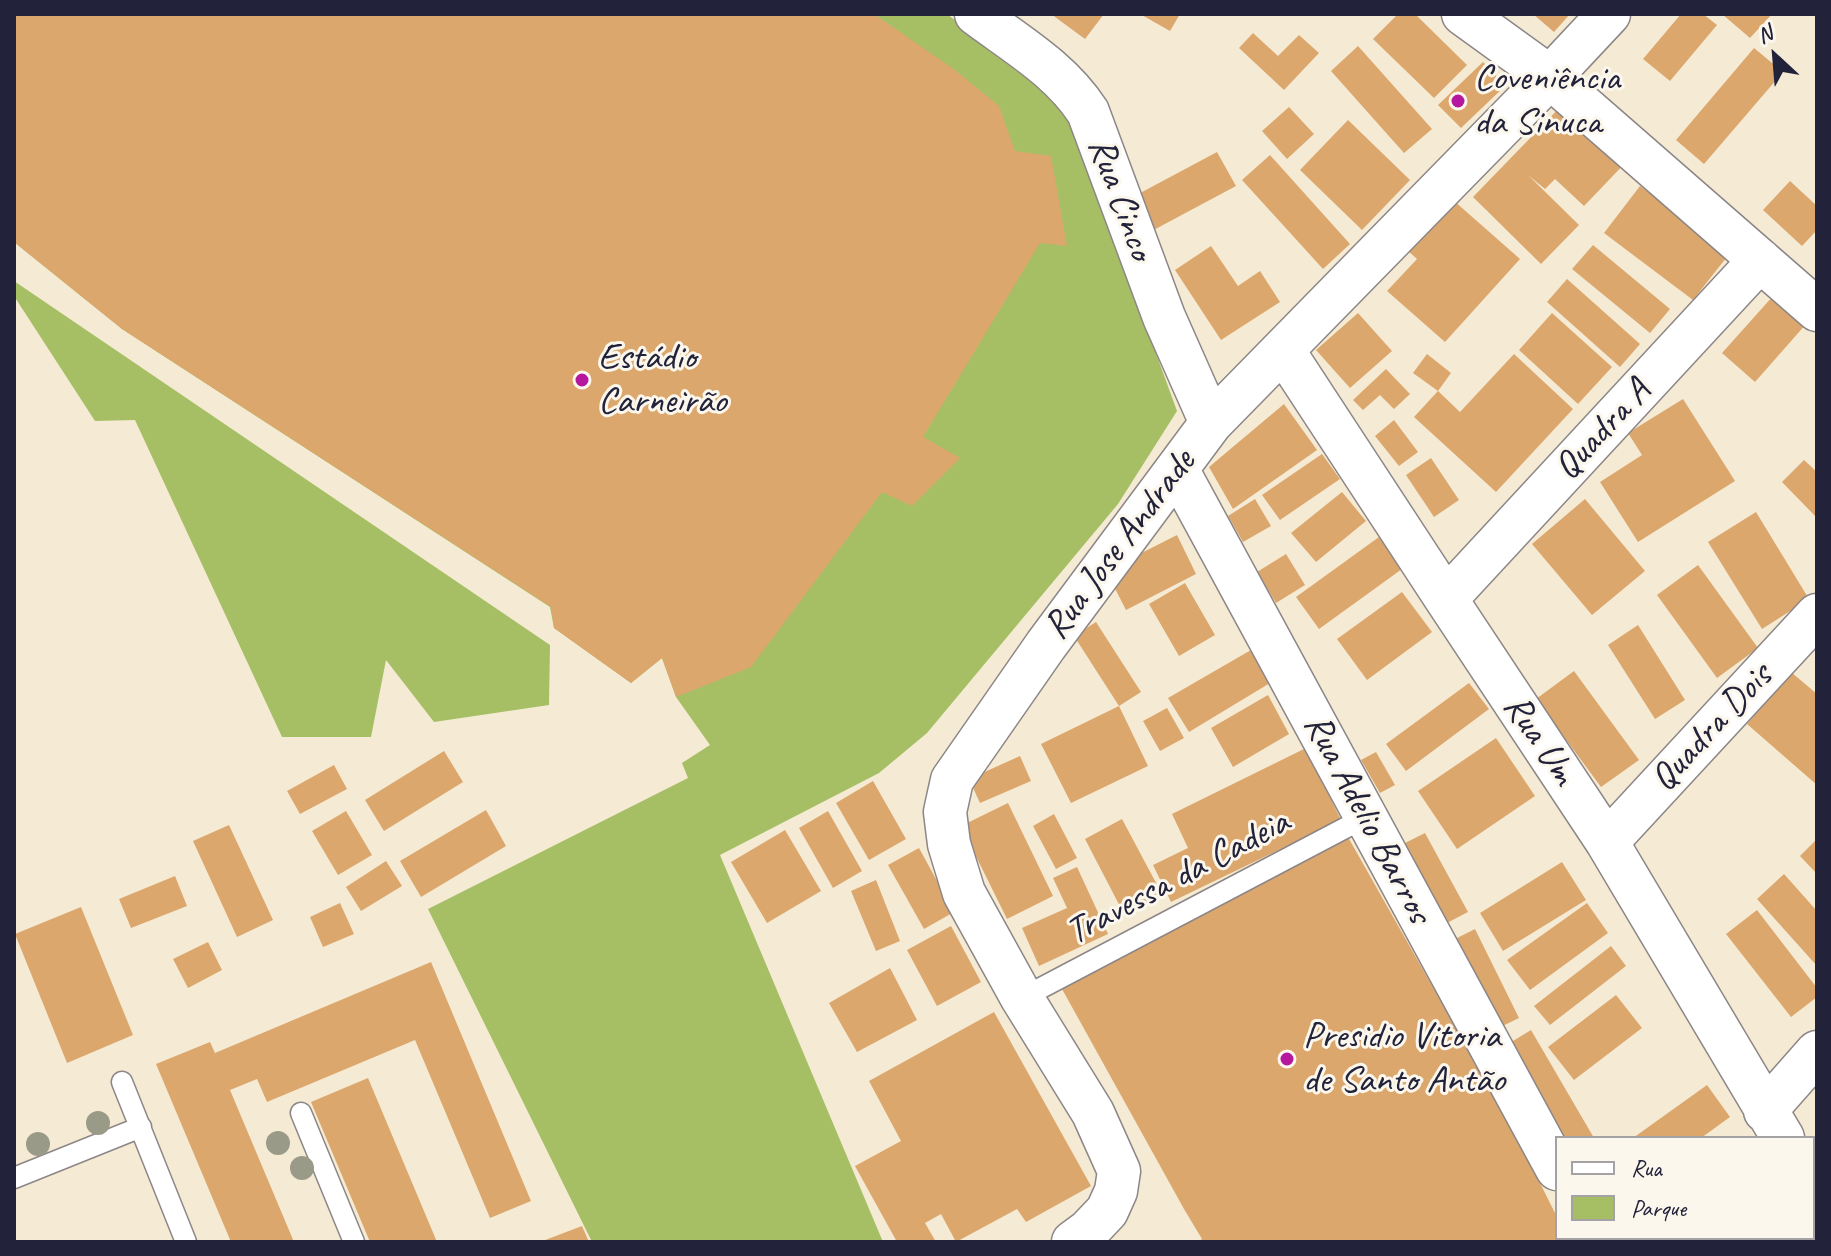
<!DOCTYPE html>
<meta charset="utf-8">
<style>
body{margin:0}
#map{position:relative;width:1831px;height:1256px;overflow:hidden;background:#f5ead3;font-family:Caveat,sans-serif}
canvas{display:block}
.frame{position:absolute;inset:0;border:16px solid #22223b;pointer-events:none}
.legend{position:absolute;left:1555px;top:1136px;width:260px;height:104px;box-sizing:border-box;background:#fbf7ec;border:2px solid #a4a2a5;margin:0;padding:10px 14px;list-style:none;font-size:24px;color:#22223b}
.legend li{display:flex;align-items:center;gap:16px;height:40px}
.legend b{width:40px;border:2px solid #a4a2a5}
.north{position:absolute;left:1735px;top:16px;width:80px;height:80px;-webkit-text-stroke:6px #fbf7ec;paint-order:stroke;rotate:334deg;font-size:22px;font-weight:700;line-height:32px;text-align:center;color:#22223b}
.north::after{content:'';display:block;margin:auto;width:28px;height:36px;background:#22223b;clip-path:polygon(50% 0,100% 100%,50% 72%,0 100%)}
</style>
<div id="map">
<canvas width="1831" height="1256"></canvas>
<div class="frame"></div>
<ul class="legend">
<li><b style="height:10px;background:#fff"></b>Rua</li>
<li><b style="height:22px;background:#a6bf65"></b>Parque</li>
</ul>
<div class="north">N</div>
</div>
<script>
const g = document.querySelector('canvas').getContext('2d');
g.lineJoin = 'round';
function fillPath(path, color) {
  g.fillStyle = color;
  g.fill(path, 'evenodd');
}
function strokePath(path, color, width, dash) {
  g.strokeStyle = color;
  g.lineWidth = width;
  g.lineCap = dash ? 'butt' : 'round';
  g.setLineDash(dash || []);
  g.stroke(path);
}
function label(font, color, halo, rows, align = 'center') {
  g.font = font + ' Caveat,sans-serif';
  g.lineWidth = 6;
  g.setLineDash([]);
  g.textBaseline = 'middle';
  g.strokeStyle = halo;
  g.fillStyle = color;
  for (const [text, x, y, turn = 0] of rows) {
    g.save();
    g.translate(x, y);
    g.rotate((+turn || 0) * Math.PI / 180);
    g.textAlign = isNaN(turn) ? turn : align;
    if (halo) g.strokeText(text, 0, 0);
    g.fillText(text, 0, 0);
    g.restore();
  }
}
fillPath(new Path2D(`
 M14 14H947L1065 104 1177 411 1118 504 927 733 879 773 720 855 883 1242H592L428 909 688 778 682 763 710 745 676 697 662 658 631 683 554 628 550 607 122 329 14 242Z
 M14 281 550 645 549 705 434 722 386 660 371 737H282L135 420 95 421 14 296Z`), '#a6bf65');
fillPath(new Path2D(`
 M14 14H874L955 70 999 106 1015 151 1051 156 1067 246 1040 243 923 437 960 458 912 506 882 492 751 667 676 697 662 658 631 683 554 628 551 607 122 329 14 242Z
 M1051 14H1104L1085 39Z
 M1140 14H1180L1170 31Z
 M1398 14H1415L1467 65 1434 98 1373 39Z
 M1533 14H1570L1554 32Z
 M1681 14H1703L1717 25 1670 81 1643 59Z
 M1722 14H1772L1750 38Z
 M1253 33 1278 56 1299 35 1319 53 1284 90 1239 48Z
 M1358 46 1432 129 1404 153 1331 71Z
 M1754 48 1783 72 1704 164 1676 140Z
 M1483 62 1506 85 1461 128 1438 105Z
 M1567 100 1630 158 1584 206 1555 179 1545 189 1528 175 1579 225 1541 264 1473 197Z
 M1289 107 1314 134 1287 159 1262 131Z
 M1348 120 1410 180 1362 230 1300 170Z
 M1217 152 1236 186 1148 233 1129 199Z
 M1270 155 1350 244 1323 269 1242 180Z
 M1790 181 1817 206V230L1802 246 1763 210Z
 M1640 186 1730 253 1693 300 1604 233Z
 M1453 200 1520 259 1445 342 1387 291 1417 259 1407 250Z
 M1593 245 1670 309 1650 333 1572 269Z
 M1211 246 1238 286 1260 271 1280 302 1221 340 1175 270Z
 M1567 279 1640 344 1620 367 1547 302Z
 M1782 286 1814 315 1755 382 1722 353Z
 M1358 313 1392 351 1350 388 1316 350Z
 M1552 313 1612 367 1578 404 1519 350Z
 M1427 354 1451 373 1438 391 1460 412 1514 354 1573 409 1496 492 1414 417 1438 391 1413 373Z
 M1386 369 1410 394 1394 409 1380 395 1363 410 1353 400Z
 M1683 399 1735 481 1638 542 1600 482 1642 455 1628 433Z
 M1284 404 1317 450 1233 509 1209 467Z
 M1394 420 1418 452 1399 466 1375 436Z
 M1322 454 1340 479 1280 520 1262 495Z
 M1431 458 1459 500 1434 517 1406 475Z
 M1804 460 1817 472V518L1782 482Z
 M1342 492 1366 521 1316 562 1291 533Z
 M1255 499 1271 526 1243 542 1228 516Z
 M1585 499 1645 571 1592 615 1532 544Z
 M1756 512 1809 599 1762 629 1708 542Z
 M1177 535 1196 574 1126 610 1106 571Z
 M1379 537 1402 569 1319 629 1296 597Z
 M1286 554 1305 585 1276 603 1257 572Z
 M1698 565 1758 648 1717 678 1657 595Z
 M1185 583 1215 635 1179 656 1149 604Z
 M1402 592 1432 632 1367 680 1337 639Z
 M1096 622 1141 692 1119 706 1148 766 1071 803 1041 744 1119 706 1074 636Z
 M1638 625 1685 700 1655 719 1608 645Z
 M1251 650 1270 683 1189 732 1168 698Z
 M1574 671 1639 760 1601 787 1536 699Z
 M1791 672 1817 694V785L1747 724Z
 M1469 683 1489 709 1406 771 1386 744Z
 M1268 695 1289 734 1233 767 1211 728Z
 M1167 708 1184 738 1160 751 1143 721Z
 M1496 738 1535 796 1457 849 1418 791Z
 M1306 748 1341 820 1171 902 1153 865 1188 848 1172 814Z
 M444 751 463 782 384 831 365 800Z
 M1376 752 1395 785 1380 793 1361 760Z
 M1020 756 1031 781 980 803 969 779Z
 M334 765 347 789 300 814 287 791Z
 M873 781 906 839 869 860 836 803Z
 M1008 803 1053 896 1007 919 961 826Z
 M486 810 506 846 421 897 400 861Z
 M346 811 372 855 338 875 312 831Z
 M828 811 862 871 833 888 799 828Z
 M1054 814 1077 858 1056 869 1033 826Z
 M1122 819 1163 896 1125 916 1085 839Z
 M229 825 273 920 237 937 193 841Z
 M785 830 821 891 767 923 731 862Z
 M1344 830 1513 1129 1557 1217V1238H1568L1570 1242H1197L1202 1239 1184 1209 1062 989Z
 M1425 833 1468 912 1443 925 1401 845Z
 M1817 839V874L1800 856Z
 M919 848 954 912 924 929 888 865Z
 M386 861 402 886 361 911 346 887Z
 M1562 862 1586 900 1503 951 1480 913Z
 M1077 867 1108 934 1039 966 1022 928 1067 908 1053 878Z
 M1784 874 1817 911V966L1757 899Z
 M175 876 187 906 131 928 119 899Z
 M876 880 900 941 876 951 851 891Z
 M340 903 354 934 323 947 310 917Z
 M1587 903 1608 933 1530 990 1507 960Z
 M81 907 133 1035 67 1063 15 934Z
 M1757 910 1817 988V997L1791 1017 1726 934Z
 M951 926 981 982 937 1006 907 950Z
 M1475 929 1519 1018 1492 1031 1449 942Z
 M208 942 222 970 188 988 173 959Z
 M1611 946 1626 966 1550 1025 1534 1006Z
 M431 962 531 1201 490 1218 415 1040 267 1102 257 1079 230 1090 294 1242H231L156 1064 210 1042 215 1053Z
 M890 968 917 1020 857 1052 829 1003Z
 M1616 995 1642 1028 1574 1080 1548 1047Z
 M994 1012 1091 1186 1026 1222 1017 1209 956 1242 941 1214 925 1223 936 1242H897L855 1166 901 1141 869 1081Z
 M1531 1030 1594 1138H1563L1508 1044Z
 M368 1078 437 1242H370L311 1102Z
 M1707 1085 1730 1117 1701 1138H1633Z
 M582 1226 589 1242H540Z
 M1660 1238H1724L1718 1242H1662Z`), '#dca76d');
const lane = new Path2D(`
 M1022 998 1366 817
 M122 1082 186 1242
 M301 1113 354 1242
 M14 1178 141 1127`);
const street = new Path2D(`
 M976 14C1016 44 1060 69 1088 112L1164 317 1211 423
 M1463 14 1550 77 1817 310
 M1283 350 1446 599 1607 842 1783 1138
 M1177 469 1557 1169
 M1446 599 1760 260
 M1607 842 1817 615
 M1765 1111 1817 1052
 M1813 1187 1817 1193
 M1594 1238 1597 1242
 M1073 1242 1088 1231 1107 1211 1116 1191 1119 1171 1093 1113 1022 998 964 893 949 844 945 812 952 780 1046 645 1211 423 1550 77 1609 14`);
strokePath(lane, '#8c8687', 23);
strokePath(street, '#8c8687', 45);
strokePath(lane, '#fff', 20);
strokePath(street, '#fff', 42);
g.fillStyle = '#9a9a88';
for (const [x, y] of [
 [98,1123],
 [278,1143],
 [38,1144],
 [302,1168]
]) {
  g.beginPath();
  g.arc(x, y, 12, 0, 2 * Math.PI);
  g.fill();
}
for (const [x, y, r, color] of [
 [1458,101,8,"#b5179e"],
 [582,380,8,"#b5179e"],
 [1287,1059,8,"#b5179e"]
]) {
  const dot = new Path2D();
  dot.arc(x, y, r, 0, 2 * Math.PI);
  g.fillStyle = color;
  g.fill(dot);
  strokePath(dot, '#fbf7ec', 3);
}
label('38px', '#22223b', '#fbf7ec', [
 ["Coveniência",1474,79],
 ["da Sinuca",1474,123],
 ["Estádio",598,358],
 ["Carneirão",598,402],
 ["Presidio Vitoria",1303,1037],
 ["de Santo Antão",1303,1081]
], 'left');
label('38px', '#22223b', '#fbf7ec', [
 ["Rua Cinco",1120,199,70],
 ["Quadra A",1603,430,-47],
 ["Rua Jose Andrade",1120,545,-53],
 ["Quadra Dois",1712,728,-47],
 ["Rua Um",1539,740,56],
 ["Rua Adelio Barros",1367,819,62],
 ["Travessa da Cadeia",1178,878,-28]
]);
</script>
